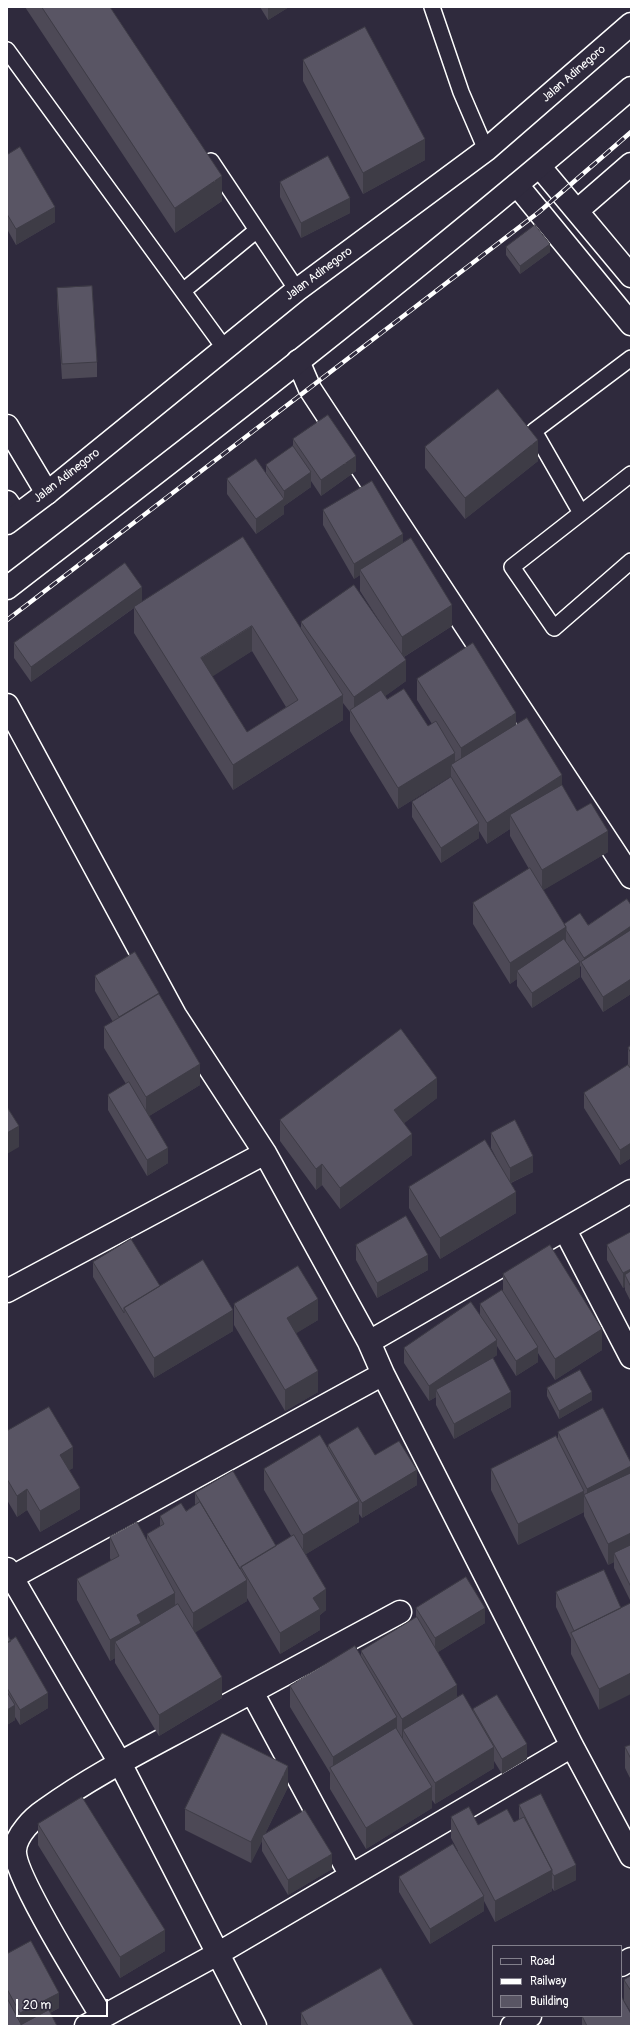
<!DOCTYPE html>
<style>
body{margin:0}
#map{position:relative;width:638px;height:2033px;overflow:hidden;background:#2f2a3d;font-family:Pangolin,sans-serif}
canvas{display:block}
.frame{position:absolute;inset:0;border:8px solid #fff;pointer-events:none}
.legend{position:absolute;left:492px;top:1945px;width:130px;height:72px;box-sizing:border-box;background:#2f2a3d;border:1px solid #827f8b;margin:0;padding:5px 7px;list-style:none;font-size:12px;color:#fff}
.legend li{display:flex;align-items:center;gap:8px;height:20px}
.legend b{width:20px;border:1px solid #827f8b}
.scale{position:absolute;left:16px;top:1999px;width:92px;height:18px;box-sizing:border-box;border:2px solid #fff;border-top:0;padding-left:5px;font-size:12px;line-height:14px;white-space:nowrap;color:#fff;-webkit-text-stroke:3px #2f2a3d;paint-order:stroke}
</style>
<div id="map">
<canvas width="638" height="2033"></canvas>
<div class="frame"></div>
<ul class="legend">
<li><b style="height:5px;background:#2f2a3d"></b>Road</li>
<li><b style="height:5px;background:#fff"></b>Railway</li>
<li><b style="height:11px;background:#595564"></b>Building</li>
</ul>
<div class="scale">20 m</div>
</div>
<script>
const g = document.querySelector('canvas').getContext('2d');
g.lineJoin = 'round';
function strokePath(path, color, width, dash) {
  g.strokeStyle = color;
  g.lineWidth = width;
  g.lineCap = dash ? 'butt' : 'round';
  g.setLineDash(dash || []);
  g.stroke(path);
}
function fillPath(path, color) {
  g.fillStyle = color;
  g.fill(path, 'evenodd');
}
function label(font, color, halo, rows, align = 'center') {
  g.font = font + ' Pangolin,sans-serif';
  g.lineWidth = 3;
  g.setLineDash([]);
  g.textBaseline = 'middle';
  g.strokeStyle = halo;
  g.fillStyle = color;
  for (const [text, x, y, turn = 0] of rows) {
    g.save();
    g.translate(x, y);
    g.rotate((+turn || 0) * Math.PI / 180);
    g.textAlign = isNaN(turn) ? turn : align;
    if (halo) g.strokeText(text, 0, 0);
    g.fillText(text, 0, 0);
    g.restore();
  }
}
const service = new Path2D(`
 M432 7 461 92 486 150
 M7 50 225 349
 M211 161 297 290
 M183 291 257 230
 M631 474 512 567 554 628 631 561
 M581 513 534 431 631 358`);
const minor = new Path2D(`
 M540 167 631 276
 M517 185 631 324
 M578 210 631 164
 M298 361 310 389 631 877
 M7 426 47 493
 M7 502 16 515
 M7 705 175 1015 265 1153 369 1342 383 1374 572 1746 631 1856
 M565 1230 631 1357
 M7 1291 265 1153
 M369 1342 631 1191
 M7 1569 120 1763 255 2026
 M7 1580 383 1374
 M252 1692 350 1874
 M621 1965 631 1959
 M102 2017C86 1990 13 1874 15 1850 16 1835 33 1818 45 1810 92 1776 144 1750 194 1723 263 1686 332 1649 400 1612
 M86 2026 219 1953 572 1746
 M512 2026 530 2016`);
const trunk = new Path2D(`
 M7 523 47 493 297 290 486 150 631 24
 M7 588C218 426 429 262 631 88`);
strokePath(service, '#fff', 18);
strokePath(minor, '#fff', 25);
strokePath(trunk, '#fff', 25);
strokePath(service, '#2f2a3d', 15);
strokePath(minor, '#2f2a3d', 22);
strokePath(trunk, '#2f2a3d', 22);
const rail = new Path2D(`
 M7 620 539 212 631 132`);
strokePath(rail, '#fff', 4.5);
strokePath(rail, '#2f2a3d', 3, [9]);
fillPath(new Path2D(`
 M25 7H110L222 201 175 233Z
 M260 7H289L268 20Z
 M303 60 425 160 363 194 303 81Z
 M7 155 55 222 16 245 7 229Z
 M280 182 350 213 301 238 280 197Z
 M506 247 550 252 520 274 506 255Z
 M57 288 97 362V377L62 379 57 303Z
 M293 439 356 471 321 496 311 481V487L284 506V514L256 534 227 494V479L266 473V465L293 446Z
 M425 447 538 461 465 519 425 468Z
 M323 510 403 543 452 626 404 657 406 681 385 696 387 699 428 726 432 724 417 700V679L516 725 562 786 577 811 608 852 543 890 564 924 588 925 631 905V994L603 1012 581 977V967L580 966V977L532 1008 517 986V979L510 984 473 924V903L529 869 510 836V829L487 844 479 831V838L441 863 412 817V802L451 778V776L398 809 350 731V712L343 703V720L233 790 134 633V608L31 682 14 658V643L142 602 135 607 301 628V622H380L360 591V575L354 579 323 525ZM252 651 286 707 247 732 212 676Z
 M95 976 159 995 200 1085 149 1116 168 1163 147 1176 108 1110V1095L126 1084 104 1048V1027L113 1022 95 991Z
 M631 1045V1158L620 1165 584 1108V1093L628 1065V1048Z
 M437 1098 404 1123 412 1155 340 1209 322 1185 316 1190 280 1141V1120Z
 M491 1133 533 1172 511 1183 516 1213 440 1259 409 1208V1187L500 1165 491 1148Z
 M631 1232V1302L625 1290V1287L623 1288 607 1260V1245Z
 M356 1245 428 1270 377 1298 356 1260Z
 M93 1262 233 1331 154 1378 93 1277Z
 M503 1274 602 1350 555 1380 538 1353V1362L516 1376 497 1346V1355L491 1359 511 1407 454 1439 436 1405V1397L429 1401 404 1363V1348L480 1315V1304L503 1291Z
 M234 1304 318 1320 296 1333 318 1392 285 1411 234 1325Z
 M547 1388 592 1400 559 1419 547 1396Z
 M7 1431 73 1468 69 1470 80 1509 40 1532 27 1510 17 1517 7 1500Z
 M558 1432 631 1463V1602L614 1568V1562L608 1565 584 1516V1512L518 1545 491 1490V1469L558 1438Z
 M328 1445 375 1455 417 1485 362 1518 359 1514V1522L306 1554 326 1610 320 1615V1630L280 1654 247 1598V1601L195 1632 222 1698 159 1736 115 1663V1658L110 1661 77 1600V1579L111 1561 110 1558V1537L147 1541V1534L160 1526V1516L186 1511 195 1505V1493L276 1546 291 1536 264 1490V1469L328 1447Z
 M556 1592 621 1608 599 1710 571 1654V1639L556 1607Z
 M416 1608 485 1623 438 1652 457 1697 473 1711V1709L527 1759 502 1774 494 1761V1768L435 1804 432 1800V1808L366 1849 330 1789V1773L290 1707V1686L361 1657V1651L416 1617Z
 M7 1634 48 1708 20 1725 15 1717V1720L7 1725Z
 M631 1745V1780L625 1768V1747Z
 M288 1787 265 1834 332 1869 288 1895 262 1851V1841L251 1863 185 1830V1809Z
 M519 1805 576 1880 554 1891 552 1888V1891L495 1922 484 1901V1911L430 1944 399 1892V1877L458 1851 451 1838V1817L478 1825 514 1822 519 1820Z
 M38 1824 165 1951 120 1978 38 1845Z
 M7 1954 59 2008 50 2013 7 2026Z
 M631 1976V2012L624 2001V1980Z
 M301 2013 414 2026H301Z
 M582 2016 631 2026H582Z`), '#4d4956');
fillPath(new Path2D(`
 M268 7H289L268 20Z
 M425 139V160L363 194V173Z
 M222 176V201L175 233V208Z
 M350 198V213L301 238V223Z
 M55 207V222L16 245V229Z
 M550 244V252L520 274V266Z
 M538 440V461L465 519V498Z
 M356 456V471L321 496V480Z
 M311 472V487L284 506V514L256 534V519L284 499V491Z
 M403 534V549L360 570V575L354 579V564Z
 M142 587V602L31 682V667Z
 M452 605V626L402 658V637Z
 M252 626V651L201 684V658Z
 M406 660V681L355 718 354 716V697Z
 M343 695V720L233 790V765Z
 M516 713V734L461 769V748Z
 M455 753V772L451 765V776L398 809V788Z
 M562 775V796L510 815V829L487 844V823Z
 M479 823V838L441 863V848Z
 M608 831V852L542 891V870Z
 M631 926V942L584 968V958Z
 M566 927V948L517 971V979L510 984V963Z
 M580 962V977L532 1008V993Z
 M631 979V994L603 1012V997Z
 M200 1064V1085L146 1118V1097Z
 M437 1078V1098L394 1131V1110Z
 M19 1126V1147L7 1154V1133Z
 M412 1134V1155L340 1209V1188Z
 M631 1143V1158L620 1165V1150Z
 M168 1148V1163L147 1176V1160Z
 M533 1156V1172L510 1183V1168Z
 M322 1164V1185L316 1190V1169Z
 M516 1192V1213L440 1259V1238Z
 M428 1255V1270L377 1298V1283Z
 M631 1269V1284L625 1275V1287L623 1288V1273Z
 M318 1299V1320L287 1339V1318Z
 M233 1310V1331L154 1378V1358Z
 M602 1329V1350L555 1380V1359Z
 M497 1340V1355L439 1395 436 1390V1397L429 1401V1386Z
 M538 1347V1362L516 1376V1361Z
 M318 1371V1392L285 1411V1390Z
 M511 1392V1407L454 1439V1424Z
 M592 1392V1400L559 1419V1411Z
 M73 1447V1468L60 1476V1455Z
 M631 1466V1481L587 1501V1489Z
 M417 1470V1485L362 1518V1503Z
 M80 1488V1509L40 1532V1511Z
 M27 1489V1510L17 1517V1496Z
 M584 1491V1512L518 1545V1524Z
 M359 1501V1522L303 1556V1535Z
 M631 1533V1554L614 1553V1562L608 1565V1544Z
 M247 1580V1601L193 1634V1613Z
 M326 1589V1610L320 1615V1630L280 1654V1633L313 1598Z
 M175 1593V1614L115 1642V1658L110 1661V1640L137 1615Z
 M485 1608V1623L435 1654V1638Z
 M631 1673V1694L599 1710V1689Z
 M222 1677V1698L159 1736V1715Z
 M457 1685V1706L403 1730V1738L402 1740V1719Z
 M48 1693V1708L20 1725V1710Z
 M15 1705V1720L7 1725V1710Z
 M397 1717V1738L333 1772V1757Z
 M527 1744V1759L502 1774V1759Z
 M494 1747V1768L435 1804V1783Z
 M288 1766V1787L263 1838 262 1836V1841L251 1863V1842Z
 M432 1787V1808L366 1849V1828Z
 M332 1854V1869L288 1895V1880Z
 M576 1865V1880L554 1891V1876Z
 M552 1870V1891L495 1922V1901Z
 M484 1896V1911L430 1944V1929Z
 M165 1930V1951L120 1978V1957Z
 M59 1993V2008L25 2026H20V2013Z`), '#3e3c46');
const building = new Path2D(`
 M42 7H110L222 176 175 208Z
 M365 27 425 139 363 173 303 60Z
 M20 147 55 207 16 229 7 214V155Z
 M328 156 350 198 301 223 280 182Z
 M535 225 550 244 520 266 506 247Z
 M92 286 97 362 62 364 57 288Z
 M498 389 538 440 465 498 425 447Z
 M328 415 356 456 321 480 293 439Z
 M293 446 311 472 284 491 266 465Z
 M256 459 284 499 256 519 227 479Z
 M372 481 403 534 354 564 323 510Z
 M243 537 343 695 233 765 134 607ZM252 626 298 700 247 732 201 658Z
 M411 538 452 605 402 637 360 570Z
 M125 563 142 587 31 667 14 643Z
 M354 585 406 660 354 697 301 622Z
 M473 643 516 713 461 748 417 679Z
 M404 689 428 726 436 721 455 753 398 788 350 710 381 690 387 699Z
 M527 718 562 775 487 823 451 765Z
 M451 777 479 823 441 848 412 802Z
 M562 785 577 811 591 803 608 831 542 870 510 815Z
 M530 868 566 927 510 963 473 903Z
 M627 899 631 905V926L584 958 566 930V927L564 924 580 913 588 925Z
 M631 930V979L603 997 581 962Z
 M564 939 580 962 532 993 517 971Z
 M135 952 159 993 119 1017 95 976Z
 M159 994 200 1064 146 1097 104 1027Z
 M401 1029 437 1078 394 1110 412 1134 340 1188 322 1164 316 1169 280 1120Z
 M631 1045V1053L628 1048Z
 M628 1065 631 1069V1143L620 1150 584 1093Z
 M129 1082 168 1148 147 1160 108 1095Z
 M7 1107 19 1126 7 1133Z
 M515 1120 533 1156 510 1168 491 1133Z
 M485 1140 516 1192 440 1238 409 1187Z
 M406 1216 428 1255 377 1283 356 1245Z
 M631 1232V1269L623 1273 607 1245Z
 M131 1239 160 1286 124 1308V1313L93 1262Z
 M550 1245 602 1329 555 1359 503 1274Z
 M203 1260 233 1310 154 1358 124 1308Z
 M298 1266 318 1299 287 1318 318 1371 285 1390 234 1304Z
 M631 1271V1287L625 1275Z
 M502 1290 538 1347 516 1361 480 1304Z
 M471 1302 497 1340 429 1386 404 1348Z
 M493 1358 511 1392 454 1424 436 1390Z
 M580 1370 592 1392 559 1411 547 1388Z
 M49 1407 73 1447 60 1455 80 1488 40 1511 27 1489 17 1496 7 1479V1431Z
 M603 1408 631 1463V1466L587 1489 558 1432Z
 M358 1427 375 1455 399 1441 417 1470 362 1503 328 1445Z
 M320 1435 359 1501 303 1535 264 1469Z
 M556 1436 584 1491 518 1524 491 1469Z
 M233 1471 276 1546 241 1567V1568L240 1569 195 1493Z
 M631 1473V1533L608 1544 584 1495Z
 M200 1502 247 1580 193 1613 147 1534 164 1524 160 1516 181 1503 186 1511Z
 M137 1522 175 1593 137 1615 141 1623 110 1640 77 1579 119 1556 110 1537Z
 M294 1535 326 1589 313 1598 320 1609 280 1633 241 1567Z
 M631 1545V1587L614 1553Z
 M604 1570 621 1608 574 1631 556 1592Z
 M466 1577 485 1608 435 1638 416 1608Z
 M631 1603V1673L599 1689 571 1633Z
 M178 1604 222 1677 159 1715 115 1642Z
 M417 1617 457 1685 402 1719 361 1651Z
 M7 1634 11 1641 7 1643Z
 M16 1637 48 1693 20 1710 7 1688V1643Z
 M355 1646 397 1717 333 1757 290 1686Z
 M7 1692 15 1705 7 1710Z
 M463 1694 494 1747 435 1783 403 1730Z
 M497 1695 527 1744 502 1759 473 1709Z
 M396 1728 432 1787 366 1828 330 1768Z
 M222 1733 288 1766 251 1842 185 1809Z
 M631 1745V1759L625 1747Z
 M541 1794 576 1865 554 1876 552 1873V1870L519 1805Z
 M82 1797 165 1930 120 1957 38 1824Z
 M469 1807 478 1825 507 1809 514 1822 524 1817 552 1870 495 1901 451 1817Z
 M305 1810 332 1854 288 1880 262 1836Z
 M453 1844 484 1896 430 1929 399 1877Z
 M31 1941 59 1993 20 2013 7 1989V1954Z
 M381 1968 414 2026H308L301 2013Z
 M631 1976V1991L624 1980Z
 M621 1996 631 2014V2026H587L582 2016H621Z
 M7 1998 22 2026H7Z
 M49 2010 57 2026H22L21 2025Z`);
fillPath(building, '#595564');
strokePath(building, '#3e3c46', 1);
label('12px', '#fff', '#2f2a3d', [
 ["Jalan Adinegoro",574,74,-41],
 ["Jalan Adinegoro",319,274,-37],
 ["Jalan Adinegoro",67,476,-38]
]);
</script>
